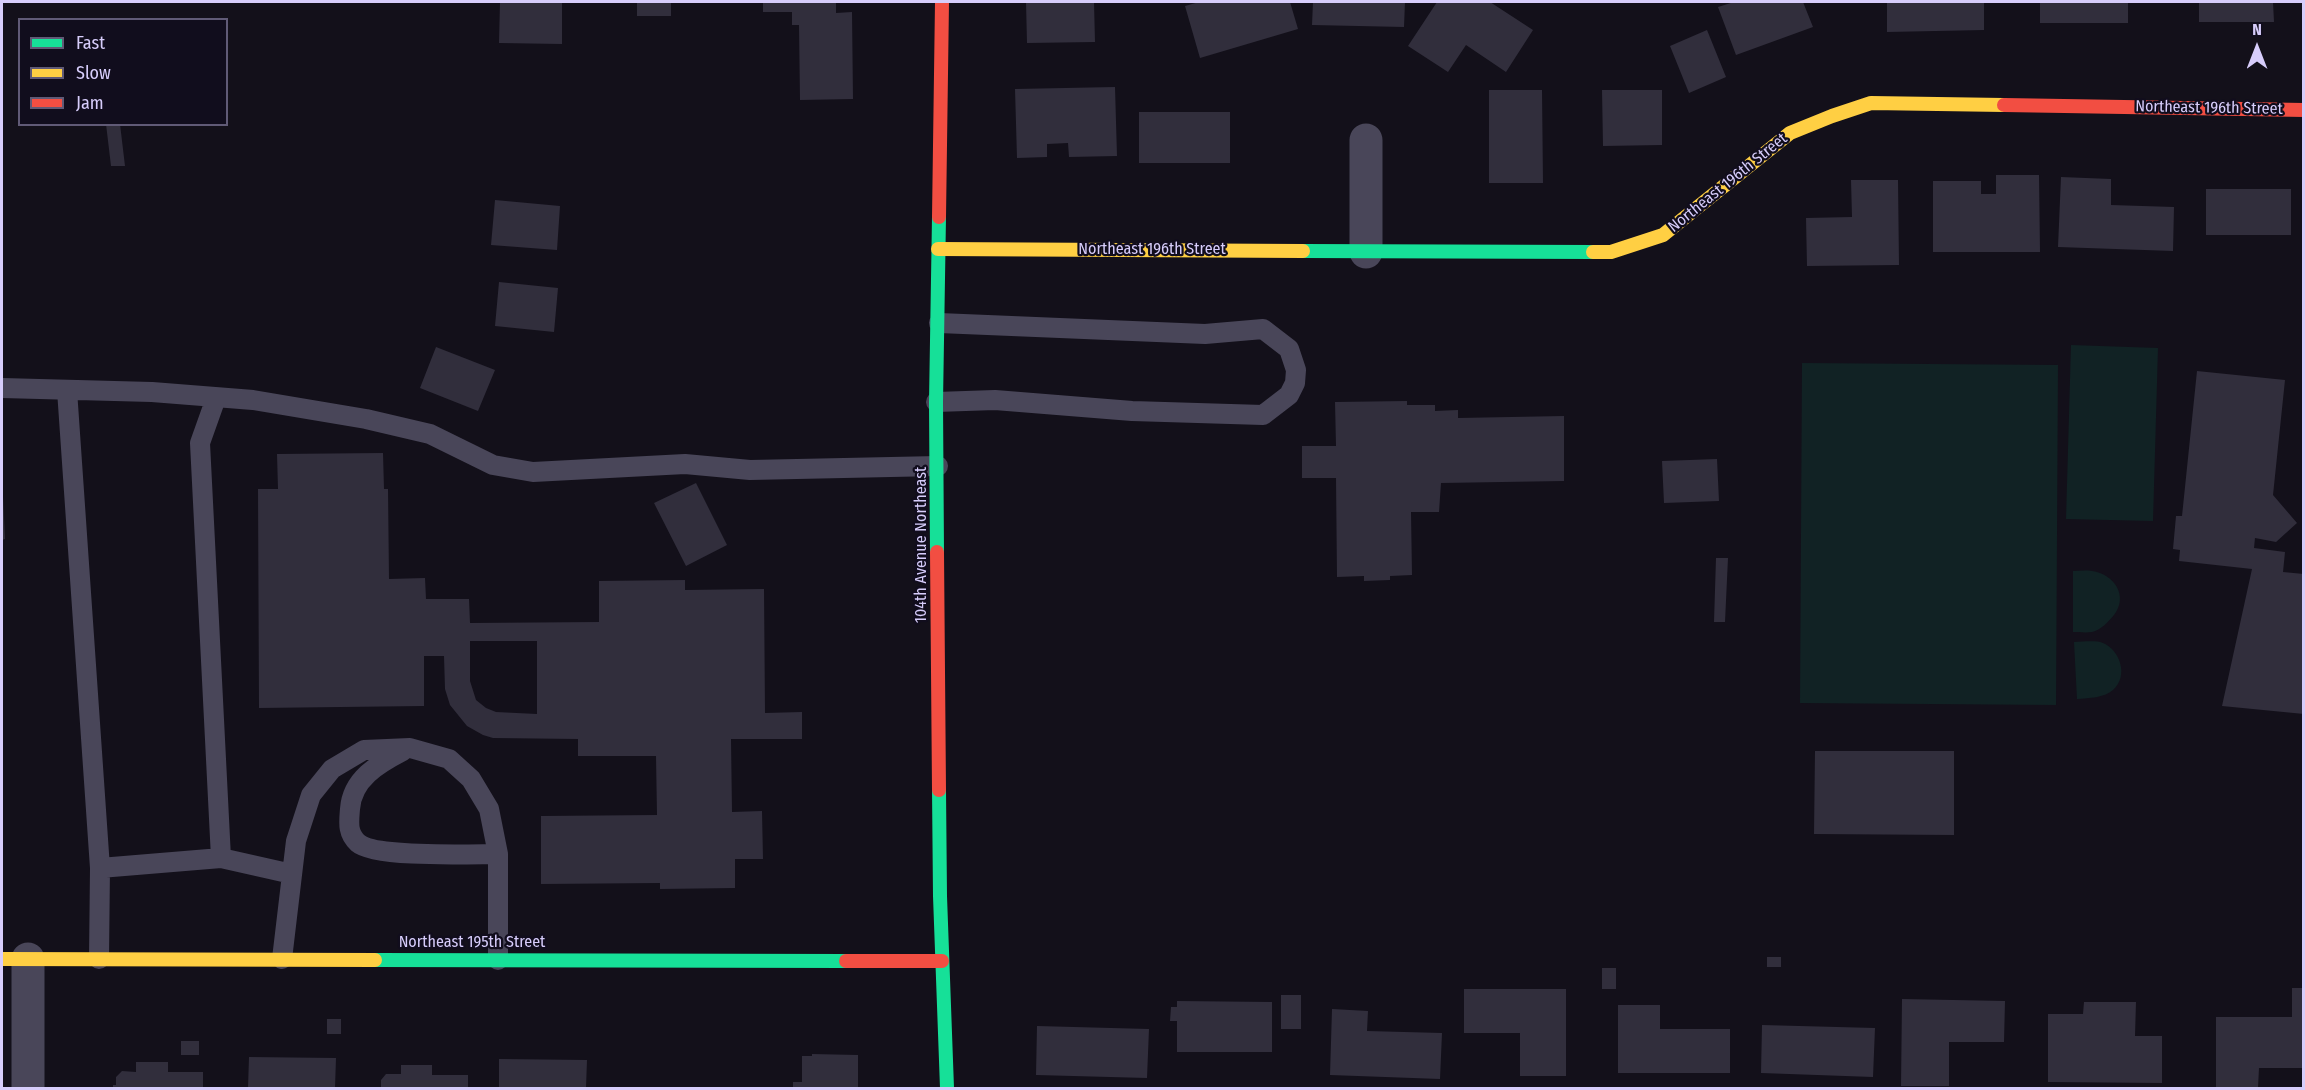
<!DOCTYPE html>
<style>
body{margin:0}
#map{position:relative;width:2305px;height:1090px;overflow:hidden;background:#13101a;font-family:"Fira Sans Condensed",sans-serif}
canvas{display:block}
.frame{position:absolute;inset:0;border:3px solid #d7cdfb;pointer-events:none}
.legend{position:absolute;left:18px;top:18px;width:210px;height:108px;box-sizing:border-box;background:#110d1d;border:2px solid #605a76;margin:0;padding:8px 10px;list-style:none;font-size:18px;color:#d7cdfb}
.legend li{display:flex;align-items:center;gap:12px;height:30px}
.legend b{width:30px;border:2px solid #605a76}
.north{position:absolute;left:2227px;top:18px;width:60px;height:60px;-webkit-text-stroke:4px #110d1d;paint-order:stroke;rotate:0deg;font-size:16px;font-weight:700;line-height:24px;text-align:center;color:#d7cdfb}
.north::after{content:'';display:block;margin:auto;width:21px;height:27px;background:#d7cdfb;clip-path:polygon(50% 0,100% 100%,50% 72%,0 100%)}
</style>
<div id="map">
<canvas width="2305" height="1090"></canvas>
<div class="frame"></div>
<ul class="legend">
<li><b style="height:8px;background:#16e098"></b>Fast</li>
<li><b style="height:8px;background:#ffcf43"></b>Slow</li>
<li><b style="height:8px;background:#f24e42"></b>Jam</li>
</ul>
<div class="north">N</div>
</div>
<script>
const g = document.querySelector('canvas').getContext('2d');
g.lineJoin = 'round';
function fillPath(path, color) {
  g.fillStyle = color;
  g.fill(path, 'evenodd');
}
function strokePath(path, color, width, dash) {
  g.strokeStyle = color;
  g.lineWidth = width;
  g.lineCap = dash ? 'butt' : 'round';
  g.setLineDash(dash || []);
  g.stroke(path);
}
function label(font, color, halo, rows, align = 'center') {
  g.font = font + ' "Fira Sans Condensed",sans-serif';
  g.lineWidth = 4.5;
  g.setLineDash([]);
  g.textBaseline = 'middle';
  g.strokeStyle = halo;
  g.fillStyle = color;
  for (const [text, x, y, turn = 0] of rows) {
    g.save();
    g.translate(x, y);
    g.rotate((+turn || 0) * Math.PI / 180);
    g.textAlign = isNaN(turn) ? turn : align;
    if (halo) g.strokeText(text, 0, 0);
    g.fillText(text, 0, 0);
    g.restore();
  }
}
fillPath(new Path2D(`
 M2071 345 2158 348 2153 521 2066 519Z
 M1802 363 2058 365 2056 705 1800 703Z
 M2073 571C2079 571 2085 570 2092 571 2114 574 2129 596 2114 615 2108 622 2101 630 2092 632 2086 633 2078 632 2073 632Z
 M2074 642C2083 642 2095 640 2103 643 2120 650 2129 676 2113 690 2103 698 2090 698 2077 699Z`), '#112224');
fillPath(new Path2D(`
 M500 2H562V44L499 43Z
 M637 2 671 3V16H637Z
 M763 2H836V13L852 12 853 99 800 100 799 25H792V12H763Z
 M1026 2H1094L1095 42 1027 43Z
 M1199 2H1290L1298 29 1200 58 1185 6Z
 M1313 2H1405L1404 27 1312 25Z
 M1437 2H1490L1533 30 1506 72 1466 45 1448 72 1408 46Z
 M1734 2H1803L1813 27 1736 55 1718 7Z
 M1887 2H1984V30L1887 32Z
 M2040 2H2128V23H2040Z
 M2199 2H2273L2274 22H2199Z
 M1707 30 1726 77 1689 93 1670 46Z
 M1115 87 1117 156 1069 157 1068 143 1047 144V157L1017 158 1015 89Z
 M1489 90H1542L1543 183H1489Z
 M1602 90H1662V145L1603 146Z
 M1139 112H1230V163H1139Z
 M106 124H120L125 166H111Z
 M1996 175H2039L2040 252H1933V181H1981V194H1996Z
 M2061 177 2111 179V205L2174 207 2173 251 2058 247Z
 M1851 180H1898L1899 265 1807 266 1806 218 1852 217Z
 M2206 189H2291V235H2206Z
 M495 200 560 206 557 250 491 245Z
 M499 282 558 288 554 332 495 326Z
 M436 347 495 370 478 411 420 388Z
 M2197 371 2285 380 2273 495 2297 523 2276 542 2255 538 2254 548 2285 552 2283 572 2304 574V714L2222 706 2252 569 2179 561 2180 550 2173 549 2176 516H2182Z
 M1407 401V405H1435V411L1458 410V418L1564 416V481L1441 483 1439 512H1411L1412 575 1390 576V580L1364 581V576L1337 577 1336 478H1302V446H1336L1335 402Z
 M383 453 384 489H388L389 579 425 578 426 599H469L470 623 599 622V581L685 580V590L764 589 765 713 802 712V739H731L732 812 762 811 763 859H735V888L660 889V883L541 884V816L657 815 656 756H578V739L493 738 483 735 467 726 450 705 445 689 444 656H424V706L259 708 258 489H278L277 454ZM470 641H537V714L496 712 486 708 476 700 470 681Z
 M1717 459 1719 501 1664 503 1662 461Z
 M696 483 727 545 686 566 654 503Z
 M2 496H3L5 539 2 540Z
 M1716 558H1728L1725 622H1714Z
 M1815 751H1954V835L1814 834Z
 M1767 957H1781V967H1767Z
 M1602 968H1616V989H1602Z
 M2292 988H2304V1068H2259L2258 1088H2216V1017H2292Z
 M1464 989H1566V1076H1520V1033H1464Z
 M1281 995H1301V1029H1281Z
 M1902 999 2005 1001 2004 1042H1949V1086H1901Z
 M1177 1001 1272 1002V1052H1177V1021H1170L1171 1007H1177Z
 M2084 1002H2136L2135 1036H2162V1083L2048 1082V1014H2083Z
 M1618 1005H1660V1029H1730V1073H1618Z
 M1332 1009 1368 1011 1367 1031 1442 1033 1440 1079 1330 1075Z
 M327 1019H341V1034H327Z
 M1762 1025 1875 1028 1873 1077 1761 1073Z
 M1037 1026 1149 1029 1147 1078 1036 1075Z
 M181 1041H199V1055H181Z
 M812 1054 858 1055V1088H793V1082H802V1056H812Z
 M249 1057 336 1058 335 1088H248Z
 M499 1059 587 1060 586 1088H499Z
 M136 1062H168V1072H203V1088H113V1085H116V1077L122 1071 136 1072Z
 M401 1065H432V1075H468V1088H381V1080L386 1074H401Z`), '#312e3c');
strokePath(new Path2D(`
 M2 388 152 392 253 400 366 419 430 434 493 465 533 472 685 464 750 470 938 466
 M67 390 100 868
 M936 402 995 400 1132 411 1263 415 1289 395 1295 383 1296 370 1289 349 1263 329 1205 334 939 323
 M403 751C378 764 352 779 350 809 349 822 347 833 358 843 375 858 471 854 498 854
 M221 858 292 874
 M99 959 100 868 221 858 200 443 216 398
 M282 959 296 841 311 795 332 769 364 750 410 748 449 759 471 779 489 809 498 854V960`), '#494659', 20);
strokePath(new Path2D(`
 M1366 140V252
 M28 959V1088`), '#494659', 33);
strokePath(new Path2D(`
 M1303 251 1593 252
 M937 552 936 402 939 217
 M939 790 940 896 947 1088
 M375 960 846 961`), '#16e098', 14);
strokePath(new Path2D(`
 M938 249 1303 251
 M1593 252H1611L1663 235 1790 133 1832 116 1871 103 2004 105
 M2 959 375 960`), '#ffcf43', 14);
strokePath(new Path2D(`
 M2004 105 2304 110
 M939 217 942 2
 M937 552 939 790
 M846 961H942`), '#f24e42', 14);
label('16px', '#d7cdfb', '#110d1d', [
 ["Northeast 196th Street",2209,108,1],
 ["Northeast 196th Street",1728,183,-39],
 ["Northeast 196th Street",1152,250],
 ["104th Avenue Northeast",922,545,-90],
 ["Northeast 195th Street",472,943]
]);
</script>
